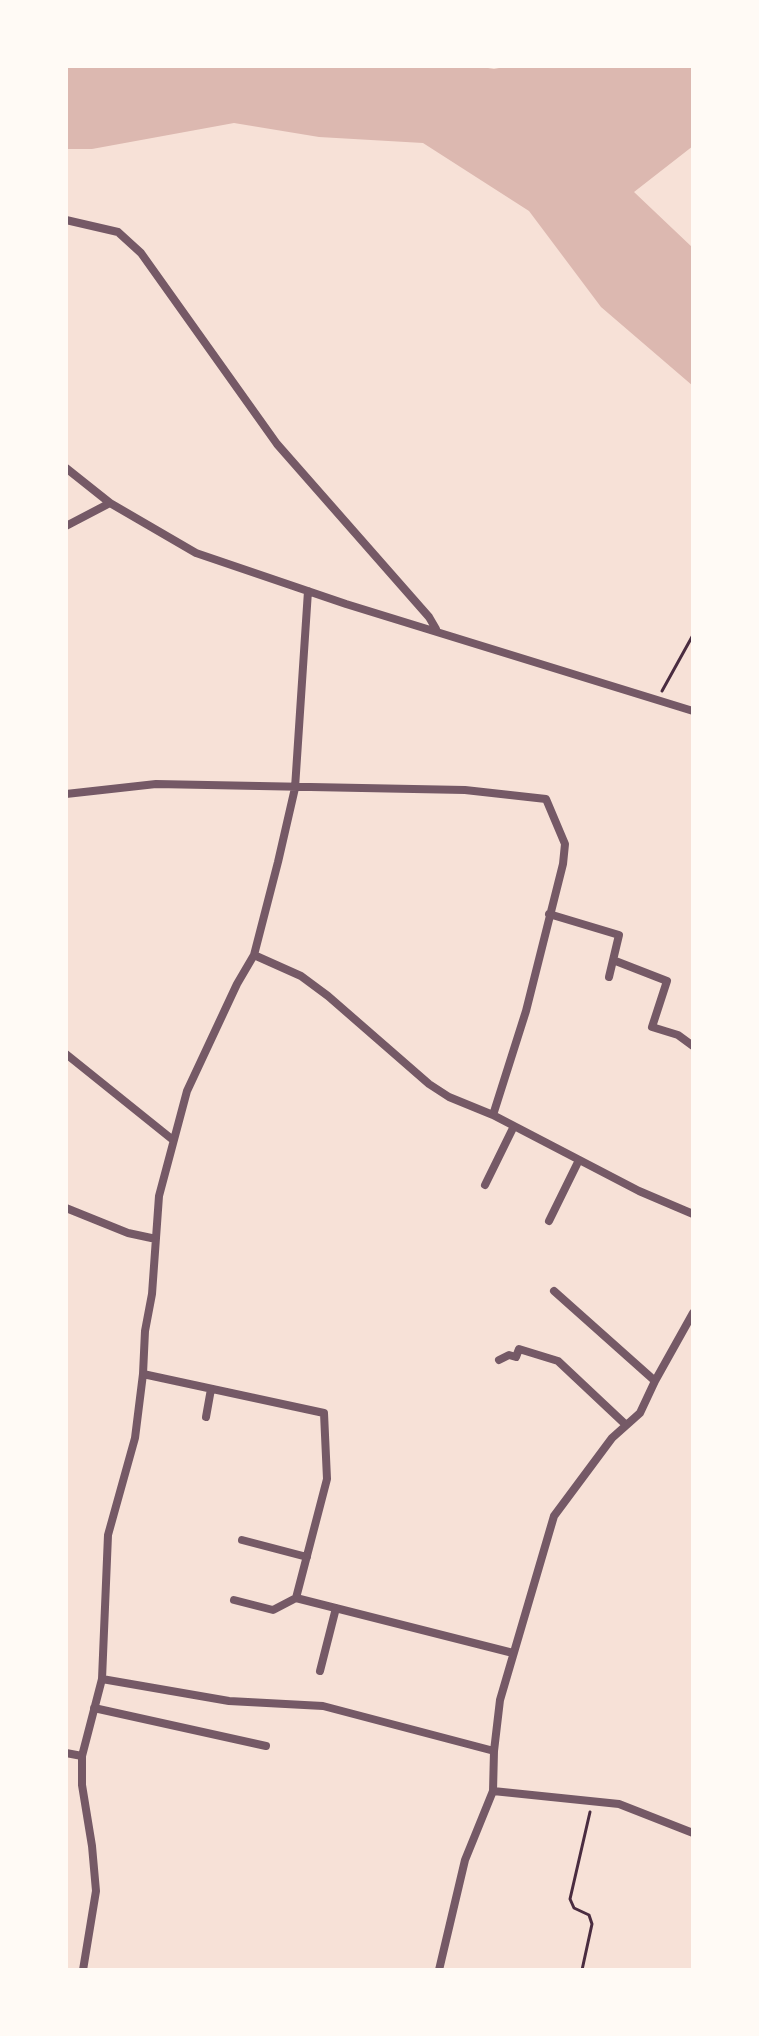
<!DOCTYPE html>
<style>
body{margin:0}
#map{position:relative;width:759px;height:2036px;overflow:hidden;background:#f7e1d7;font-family:"Fira Sans Condensed",sans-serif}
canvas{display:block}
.frame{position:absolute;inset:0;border:68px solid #fffaf5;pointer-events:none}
</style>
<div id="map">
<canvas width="759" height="2036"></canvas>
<div class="frame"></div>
</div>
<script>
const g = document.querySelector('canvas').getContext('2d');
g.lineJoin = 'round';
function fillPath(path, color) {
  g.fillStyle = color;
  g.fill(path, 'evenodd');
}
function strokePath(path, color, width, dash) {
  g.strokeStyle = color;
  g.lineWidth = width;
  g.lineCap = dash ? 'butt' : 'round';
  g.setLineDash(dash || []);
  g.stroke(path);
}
fillPath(new Path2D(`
 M66 66H476L494 69 509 66H693V146L634 192 693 248V386L601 307 529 211 423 143 319 137 234 123 92 149H66Z`), '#dcb8b0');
strokePath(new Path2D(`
 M662 691 693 635
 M582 1970 592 1924 589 1915 574 1908 570 1899 590 1812`), '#4a2c40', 3);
strokePath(new Path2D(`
 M66 220 118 232 141 253 277 444 429 617 436 629
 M66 468 110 503 196 553 346 604 693 711
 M66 526 110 503
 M66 794 156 784 465 790 546 799 565 844 563 864 526 1011 493 1115
 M549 914 619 935 609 977
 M254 955 301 976 328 996 429 1084 449 1097 493 1115 639 1191 693 1214
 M613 960 667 981 652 1027 678 1035 693 1046
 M66 1054 173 1140
 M485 1185 514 1126
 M66 1208 128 1233 156 1239
 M549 1221 579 1160
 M554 1291 655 1381
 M499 1360 509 1355 516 1357 519 1349 558 1361 625 1424
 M143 1374 324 1413 327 1479 296 1598 513 1653
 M206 1417 211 1389
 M242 1540 307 1557
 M234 1600 273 1610 296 1598
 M320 1671 336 1608
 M102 1679 229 1701 323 1706 494 1751
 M94 1708 266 1746
 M66 1753 82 1756
 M493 1791 619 1804 693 1833
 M83 1970 96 1891 92 1846 82 1785V1756L102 1679 108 1535 135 1438 143 1374 145 1331 152 1294 159 1196 187 1091 237 984 254 955 278 862 295 788 308 591
 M439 1970 465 1860 493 1791 494 1751 500 1700 554 1516 612 1438 640 1413 655 1381 693 1313`), '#755966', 8);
</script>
